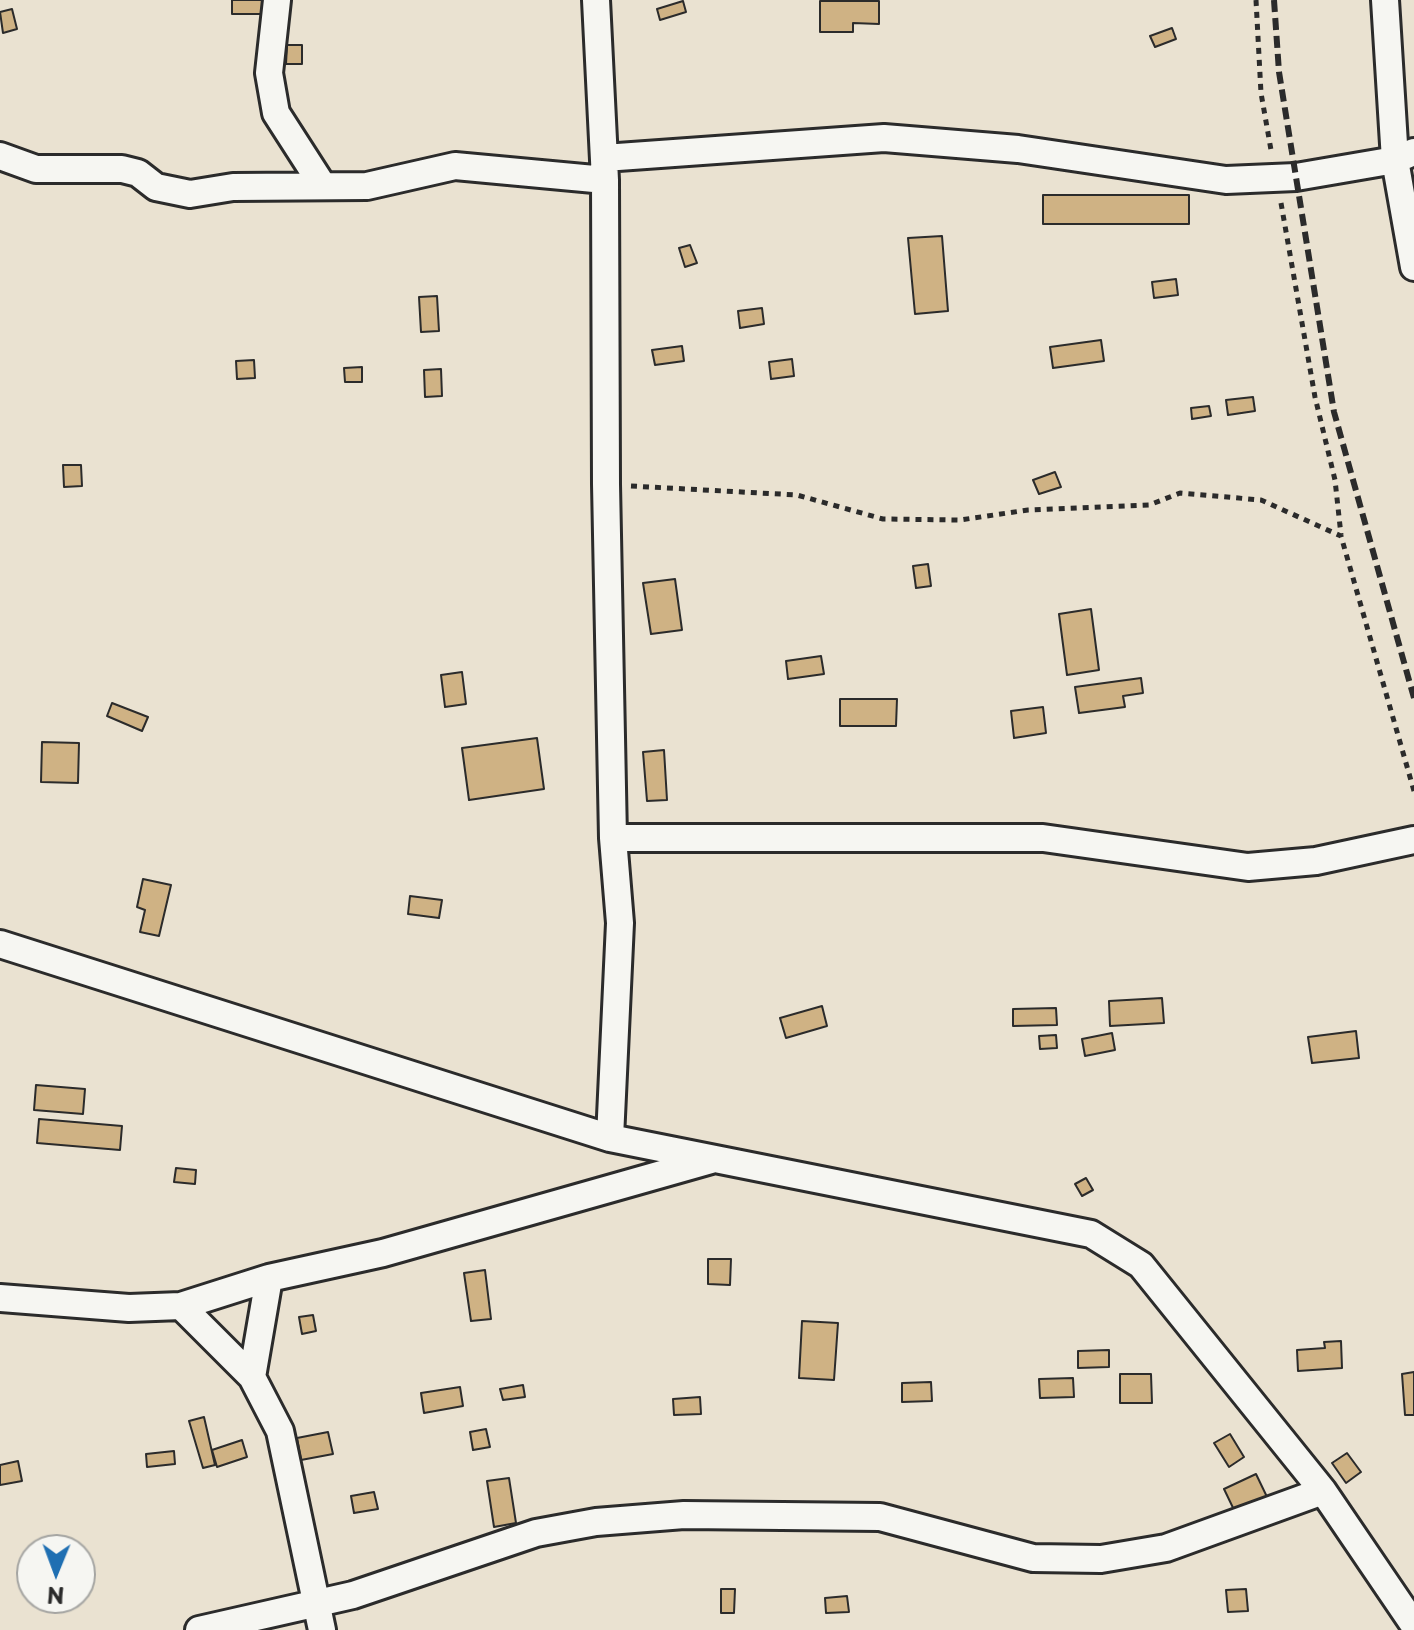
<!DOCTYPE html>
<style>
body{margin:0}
#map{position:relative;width:1414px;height:1630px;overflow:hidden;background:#eae2d1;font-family:"Playpen Sans",sans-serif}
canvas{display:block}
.north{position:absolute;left:16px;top:1534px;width:80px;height:80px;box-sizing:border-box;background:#f6f6f2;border:2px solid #a5a5a2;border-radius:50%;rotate:181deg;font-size:22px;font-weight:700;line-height:32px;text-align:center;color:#2b2b2b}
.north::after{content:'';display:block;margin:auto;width:28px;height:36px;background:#1f6fb2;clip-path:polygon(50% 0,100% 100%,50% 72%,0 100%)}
</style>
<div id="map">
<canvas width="1414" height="1630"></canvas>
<div class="north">N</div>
</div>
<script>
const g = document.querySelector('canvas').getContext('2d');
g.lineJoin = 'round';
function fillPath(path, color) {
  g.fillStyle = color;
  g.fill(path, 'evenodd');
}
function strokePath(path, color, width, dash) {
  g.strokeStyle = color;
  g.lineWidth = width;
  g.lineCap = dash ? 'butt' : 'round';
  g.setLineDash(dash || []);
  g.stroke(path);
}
const building = new Path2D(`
 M232 0H264V14H232Z
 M683 1 686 12 660 20 657 9Z
 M820 1H879V24L853 23V32H820Z
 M12 9 17 29 3 33 0 12Z
 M1172 28 1176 39 1155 47 1150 36Z
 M287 45H302V64H286Z
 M1043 195H1189V224H1043Z
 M942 236 948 311 915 314 908 238Z
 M690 245 697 263 685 267 679 248Z
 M1176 279 1178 295 1154 298 1152 282Z
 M437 296 439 331 421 332 419 297Z
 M762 308 764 324 740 328 738 311Z
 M1101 340 1104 361 1053 368 1050 347Z
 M682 346 684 361 655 365 652 350Z
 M792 359 794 376 771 379 769 362Z
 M254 360 255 378 237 379 236 361Z
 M362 367V382H345L344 368Z
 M441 369 442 396 425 397 424 370Z
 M1253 397 1255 411 1228 415 1226 400Z
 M1209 406 1211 416 1192 419 1191 408Z
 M63 465H81L82 486 64 487Z
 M1055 472 1061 487 1039 494 1033 480Z
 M928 564 931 586 916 588 913 566Z
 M675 579 682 630 651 634 643 583Z
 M1091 609 1099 670 1067 675 1059 614Z
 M821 656 824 674 788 679 786 661Z
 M462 672 466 704 445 707 441 675Z
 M1141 678 1143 693 1123 696 1125 707 1079 713 1075 687Z
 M840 699H897L896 726H840Z
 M112 703 148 717 142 731 107 716Z
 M1043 707 1046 733 1014 738 1011 711Z
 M537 738 544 789 469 800 462 748Z
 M42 742 79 743 78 783 41 782Z
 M664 750 667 800 647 801 643 752Z
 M143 879 171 885 159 936 140 932 145 910 137 907Z
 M410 896 442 900 439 918 408 914Z
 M1162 998 1164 1023 1110 1026 1109 1001Z
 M822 1006 827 1026 786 1038 780 1018Z
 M1056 1008 1057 1025 1013 1026V1009Z
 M1356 1031 1359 1058 1312 1063 1308 1037Z
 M1112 1033 1115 1050 1085 1056 1082 1039Z
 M1056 1035 1057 1048 1040 1049 1039 1036Z
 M36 1085 85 1089 83 1114 34 1110Z
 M39 1119 122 1126 120 1150 37 1143Z
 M176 1168 196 1170 195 1184 174 1182Z
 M1086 1178 1093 1190 1082 1196 1075 1184Z
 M708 1259H731L730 1285 708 1284Z
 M485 1270 491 1319 471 1321 464 1273Z
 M313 1315 316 1331 302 1334 299 1317Z
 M802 1321 838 1323 834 1380 799 1378Z
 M1341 1341 1342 1368 1298 1371 1297 1350 1325 1348 1324 1342Z
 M1109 1350V1367L1078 1368V1351Z
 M1414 1372V1415H1405L1402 1374Z
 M1120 1374H1151L1152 1403H1120Z
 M1073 1378 1074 1397 1040 1398 1039 1379Z
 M931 1382 932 1401 902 1402V1383Z
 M523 1385 525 1397 503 1400 500 1389Z
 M460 1387 463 1406 424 1413 421 1393Z
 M700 1397 701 1414 674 1415 673 1399Z
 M204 1417 215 1465 203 1468 189 1421Z
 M486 1429 490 1447 473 1450 470 1432Z
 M328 1432 333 1454 301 1460 297 1438Z
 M1230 1434 1244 1457 1229 1467 1214 1443Z
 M242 1440 247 1457 217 1467 212 1450Z
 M174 1451 175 1464 147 1467 146 1454Z
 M1347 1453 1361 1472 1346 1483 1332 1463Z
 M18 1461 22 1481 0 1485V1465Z
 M1256 1474 1268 1499 1236 1514 1224 1489Z
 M509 1478 516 1523 494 1527 487 1481Z
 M374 1492 378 1509 354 1513 351 1496Z
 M721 1589H735L734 1613H721Z
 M1246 1589 1248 1611 1228 1612 1226 1590Z
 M847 1596 849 1612 826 1613 825 1598Z`);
fillPath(building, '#cfb284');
strokePath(building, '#2b2b2b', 2);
const street = new Path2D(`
 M277 0 269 73 276 113 321 183
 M596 0 605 180 606 484 613 838 620 923 610 1138
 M1385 0 1395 160 1414 267
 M0 156 36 169H122L138 173 156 187 190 194 233 187 367 186 455 166 605 180
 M604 158 884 138 1018 149 1226 180 1296 177 1395 160 1414 152
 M613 838H1043L1248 867 1316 861 1414 840
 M0 944 610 1138 1091 1234 1141 1265 1323 1491 1414 1625
 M0 1298 129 1308 181 1306 269 1278 383 1253 711 1160
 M181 1306 252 1377 280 1431 322 1630
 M252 1377 269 1278
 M199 1630 353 1595 536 1533 596 1522 684 1515 880 1517 1033 1558 1101 1559 1166 1548 1323 1491`);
strokePath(street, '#2b2b2b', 32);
strokePath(new Path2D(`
 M1256 0 1261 93 1271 150
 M1281 203 1315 397 1335 480 1341 535
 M631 486 797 495 883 519 960 520 1028 510 1149 505 1180 493 1261 500 1341 536 1414 791`), '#2b2b2b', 5, [6, 6]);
strokePath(street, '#f6f6f2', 26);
strokePath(new Path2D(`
 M1274 0 1279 72 1334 412 1414 698`), '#2b2b2b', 6, [12, 6]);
</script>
